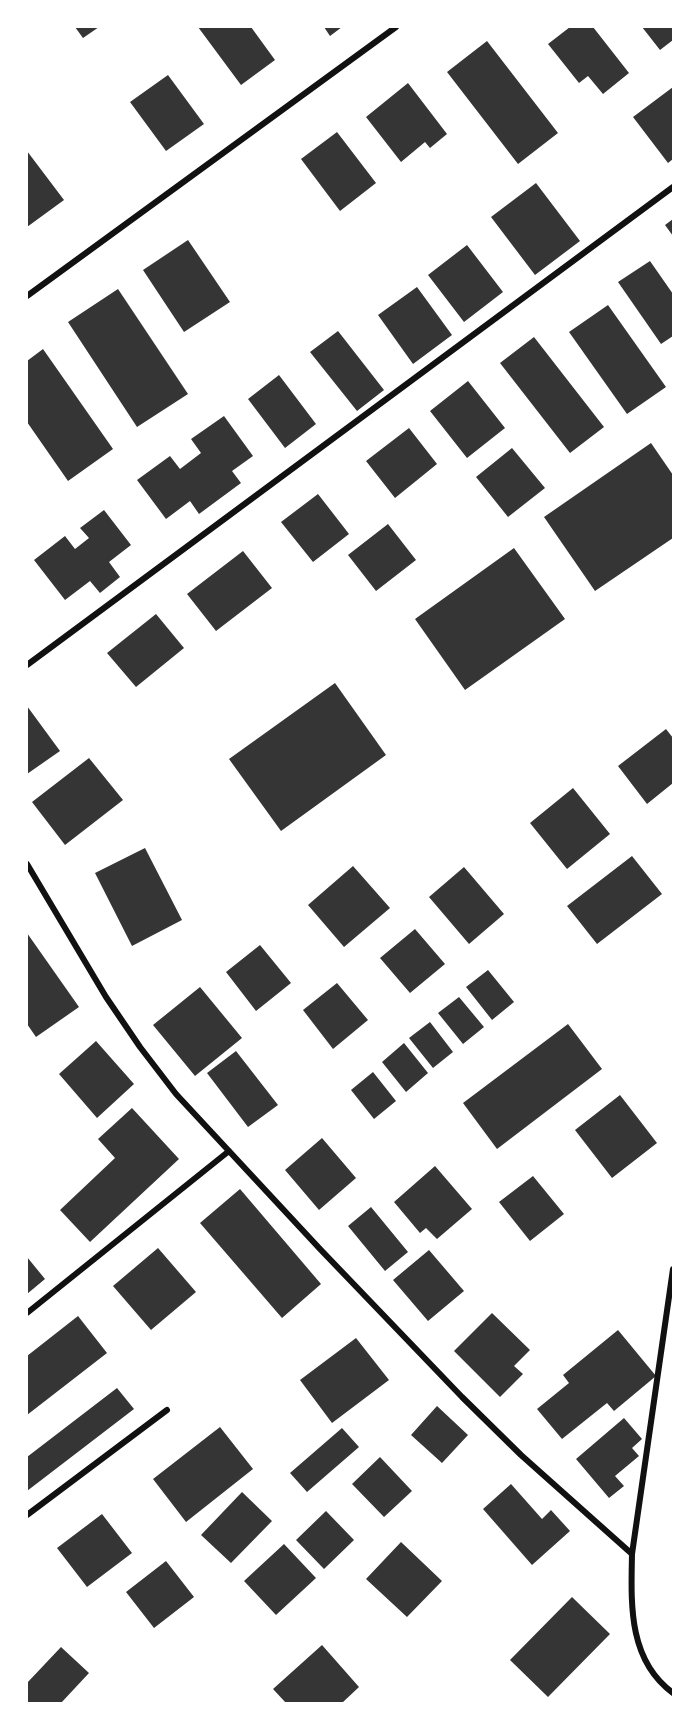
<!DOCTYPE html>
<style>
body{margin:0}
#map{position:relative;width:700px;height:1730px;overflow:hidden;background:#fff;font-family:Georgia,serif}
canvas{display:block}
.frame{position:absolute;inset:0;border:28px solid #fff;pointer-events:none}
</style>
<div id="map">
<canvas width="700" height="1730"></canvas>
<div class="frame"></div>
</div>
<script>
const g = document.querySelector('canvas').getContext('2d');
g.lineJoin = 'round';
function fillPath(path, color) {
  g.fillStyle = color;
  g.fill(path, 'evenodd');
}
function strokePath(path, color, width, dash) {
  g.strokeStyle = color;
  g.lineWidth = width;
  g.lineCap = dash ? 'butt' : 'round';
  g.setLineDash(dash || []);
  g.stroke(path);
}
fillPath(new Path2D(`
 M75 27H99L83 38Z
 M198 27H251L275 60 241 85Z
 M324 27H342L330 36Z
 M570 27H593L629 73 603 94 588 76 579 83 548 44Z
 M642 27H673V40L660 50Z
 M487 41 558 133 518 164 447 72Z
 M168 75 204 124 166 151 130 102Z
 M408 83 447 134 430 148 425 142 401 162 366 117Z
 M673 87V159L668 163 633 117Z
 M337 132 376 183 340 211 301 159Z
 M27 151 64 200 27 227Z
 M536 183 580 241 535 275 491 217Z
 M673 219V236L665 225Z
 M188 240 230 302 184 332 143 270Z
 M467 245 503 292 464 322 428 275Z
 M650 261 673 294V336L661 344 618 282Z
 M417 287 452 335 413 364 378 315Z
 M118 289 188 394 137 427 68 322Z
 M608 305 666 387 627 414 569 332Z
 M338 331 384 390 357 411 310 352Z
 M534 337 604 427 570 453 500 363Z
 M43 349 113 449 68 481 27 422V361Z
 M279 375 316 424 285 448 248 399Z
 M468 381 505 428 467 458 430 411Z
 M224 416 253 456 232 471 241 483 199 514 190 501 166 519 137 480 170 456 180 469 201 453 191 439Z
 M409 428 437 464 395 498 366 461Z
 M651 443 673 475V538L595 591 544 517Z
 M512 448 545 488 508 517 476 477Z
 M318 494 349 534 313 562 281 522Z
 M104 510 131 545 109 562 120 577 100 593 90 581 65 600 34 560 65 536 75 549 89 538 80 528Z
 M388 524 416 560 376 591 348 555Z
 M514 548 565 619 465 690 415 619Z
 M243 551 272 588 216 631 187 594Z
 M156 614 184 648 136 687 107 653Z
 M335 683 386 755 281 831 229 759Z
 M27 706 60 751 27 774Z
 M666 729 673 738V783L647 804 618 766Z
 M89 758 123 800 65 845 32 802Z
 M573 788 610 834 567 869 530 823Z
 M145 848 182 920 132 946 95 873Z
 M632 856 662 894 597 944 567 906Z
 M353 866 390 908 344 947 308 905Z
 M464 867 504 914 469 944 429 897Z
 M415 929 445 964 410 993 380 958Z
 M27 933 79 1007 36 1037 27 1024Z
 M260 945 291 983 256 1011 226 972Z
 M488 970 514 1002 492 1020 466 987Z
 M337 983 368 1020 333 1049 303 1010Z
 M200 987 242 1038 195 1076 153 1025Z
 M459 997 484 1027 463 1044 438 1013Z
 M430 1022 453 1052 433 1068 409 1038Z
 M568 1024 602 1069 497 1149 463 1103Z
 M96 1041 134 1084 97 1118 59 1074Z
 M404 1043 428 1073 406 1092 382 1062Z
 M236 1051 278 1105 248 1127 207 1073Z
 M373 1072 396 1101 374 1119 351 1090Z
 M620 1095 657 1143 612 1178 575 1130Z
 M132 1108 179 1159 90 1242 60 1210 115 1158 98 1139Z
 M322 1138 356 1178 319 1210 285 1170Z
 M435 1166 472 1209 437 1239 426 1228 420 1233 394 1202Z
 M533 1176 564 1214 530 1241 499 1202Z
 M240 1189 321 1284 282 1318 200 1223Z
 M371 1207 408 1252 385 1271 348 1226Z
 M158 1248 196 1292 151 1330 113 1286Z
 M429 1250 464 1291 428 1321 393 1280Z
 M27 1257 45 1279 27 1294Z
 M492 1313 530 1350 514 1366 523 1374 500 1397 454 1351Z
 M78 1316 107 1353 27 1415V1356Z
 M618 1330 656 1376 614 1411 607 1403 562 1439 537 1409 569 1383 563 1375Z
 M356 1338 389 1380 332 1423 300 1380Z
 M117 1388 134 1409 27 1491V1457Z
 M437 1406 468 1435 442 1463 411 1435Z
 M624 1418 642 1439 632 1448 639 1456 615 1476 624 1486 609 1498 576 1459Z
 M220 1427 253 1469 186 1522 153 1479Z
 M342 1428 359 1447 307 1492 290 1473Z
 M380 1457 412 1491 384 1517 352 1484Z
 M511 1484 542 1519 551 1510 570 1531 532 1565 483 1509Z
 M242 1492 272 1521 231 1563 201 1535Z
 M326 1511 354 1540 324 1569 296 1540Z
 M102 1514 132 1553 87 1587 57 1548Z
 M401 1542 442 1581 407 1617 366 1579Z
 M284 1544 316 1578 276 1615 244 1581Z
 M166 1561 194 1597 154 1628 126 1592Z
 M572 1597 610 1634 548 1697 510 1660Z
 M322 1645 359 1687 342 1703H286L273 1689Z
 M61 1647 89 1673 61 1703H27V1683Z`), '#353535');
strokePath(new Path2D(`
 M27 296 396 27
 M27 665 673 187
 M27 864 106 997 140 1047 176 1094 320 1249 462 1397 521 1455 632 1554C631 1604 628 1660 673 1693
 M27 1313 229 1151
 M27 1515 167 1410
 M632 1554 673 1269`), '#111', 6);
</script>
